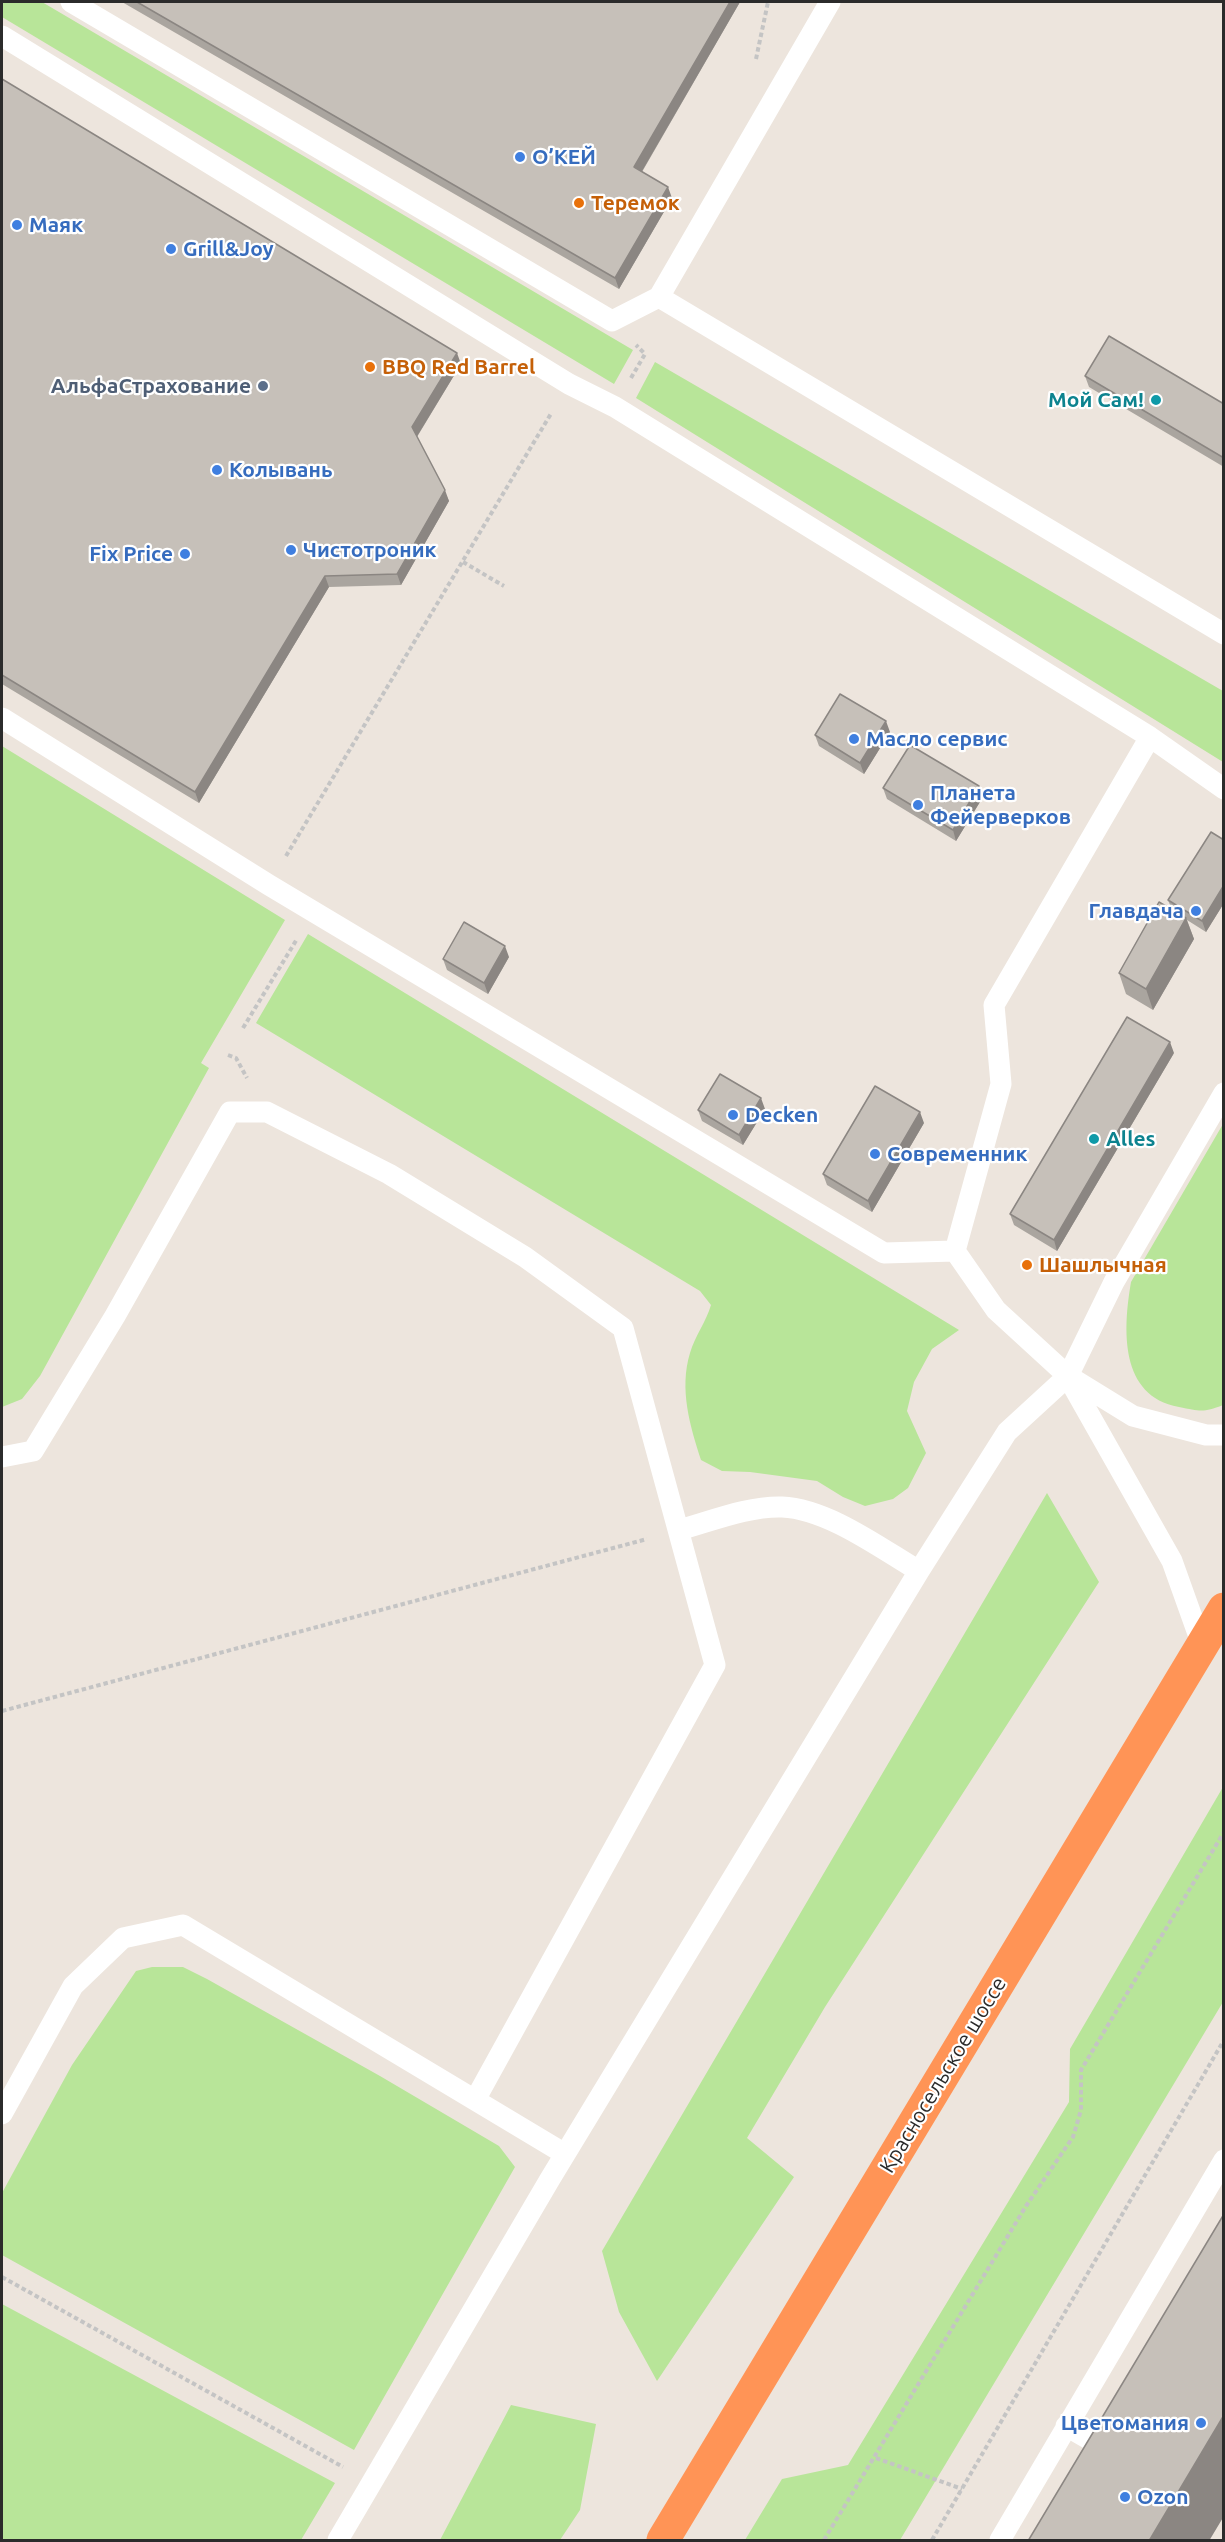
<!DOCTYPE html>
<meta charset="utf-8">
<style>
body{margin:0}
#map{position:relative;width:1225px;height:2542px;overflow:hidden;background:#ede5dd;font-family:Ubuntu,sans-serif}
canvas{display:block}
.frame{position:absolute;inset:0;border:3px solid #2b2b2b;pointer-events:none}
</style>
<div id="map">
<canvas width="1225" height="2542"></canvas>
<div class="frame"></div>
</div>
<script>
const g = document.querySelector('canvas').getContext('2d');
g.lineJoin = 'round';
function fillPath(path, color) {
  g.fillStyle = color;
  g.fill(path, 'evenodd');
}
function strokePath(path, color, width, dash) {
  g.strokeStyle = color;
  g.lineWidth = width;
  g.lineCap = dash ? 'butt' : 'round';
  g.setLineDash(dash || []);
  g.stroke(path);
}
function label(font, color, halo, rows, align = 'center') {
  g.font = font + ' Ubuntu,sans-serif';
  g.lineWidth = 4.5;
  g.setLineDash([]);
  g.textBaseline = 'middle';
  g.strokeStyle = halo;
  g.fillStyle = color;
  for (const [text, x, y, turn = 0] of rows) {
    g.save();
    g.translate(x, y);
    g.rotate((+turn || 0) * Math.PI / 180);
    g.textAlign = isNaN(turn) ? turn : align;
    if (halo) g.strokeText(text, 0, 0);
    g.fillText(text, 0, 0);
    g.restore();
  }
}
fillPath(new Path2D(`
 M2 2H42L633 350 614 384 2 17Z
 M655 362 1223 691V762L636 398Z
 M2 746 285 920 201 1063 209 1068 40 1376 22 1399 2 1407Z
 M308 934 959 1330 932 1349 914 1382 907 1411 926 1453 908 1488 893 1499 865 1506 843 1497 817 1481 750 1472 722 1471 701 1460C690 1426 679 1389 690 1353 695 1336 706 1322 711 1305L700 1291 256 1023Z
 M1223 1124V1405C1203 1413 1200 1411 1179 1407 1119 1396 1123 1329 1131 1282Z
 M1047 1493 1099 1582 825 2007 747 2138 794 2177 657 2381 619 2312 602 2251Z
 M1223 1787V2002L900 2540H745L782 2479 848 2465 1069 2102 1070 2049Z
 M152 1967H183L207 1979 380 2076 499 2146 515 2167 354 2450 2 2255V2193L72 2065 136 1971Z
 M2 2304 335 2483 301 2540H2Z
 M511 2405 596 2424 580 2510 560 2540H440Z`), '#b8e599');
strokePath(new Path2D(`
 M756 59 768 2
 M631 378 645 354 636 345
 M463 562 504 586
 M286 856 552 412
 M243 1028 297 939
 M228 1055 236 1058 247 1078
 M2 1711 647 1539
 M2 2277 343 2467
 M876 2458 962 2489
 M824 2540 1026 2206 1073 2137 1081 2110V2070L1224 1832
 M932 2540 1224 2040`), '#c4c4c4', 4, [4.5, 3]);
strokePath(new Path2D(`
 M71 2 612 321 659 297 830 2
 M2 36 569 384 615 407 1150 737 1224 789
 M659 297 1224 634
 M2 718 269 885 884 1253 955 1251
 M1150 737 994 1005 1001 1084 955 1251 996 1310 1068 1376 1133 1416 1206 1435H1224
 M1069 1379 1172 1561 1202 1645
 M2 1457 33 1451 115 1316 230 1112H267L389 1174 525 1257 623 1328 715 1665 475 2100
 M679 1530C712 1521 748 1506 782 1507 828 1509 880 1548 919 1571
 M2 2114 73 1986 123 1938 183 1925 565 2154
 M1066 2426 1113 2453
 M338 2540 550 2179 919 1571 1007 1432 1068 1376 1114 1282 1224 1093
 M1000 2540 1224 2160`), '#fff', 21);
strokePath(new Path2D(`
 M663 2540 1224 1609`), '#ff9456', 33);
fillPath(new Path2D(`
 M122 2H740L642 172 672 198 619 289Z
 M2 79 461 364 417 437 449 501 401 585 329 587 199 803 2 684Z
 M1085 376 1224 404V467L1089 387Z
 M890 732 864 774 819 746 815 735Z
 M979 786 983 797 956 841 887 799 883 788Z
 M1224 840V903L1206 932 1187 920 1194 939 1153 1010 1126 994 1119 973 1172 910 1168 900Z
 M509 957 488 994 447 970 443 959Z
 M1174 1053 1057 1251 1014 1225 1010 1214Z
 M765 1109 743 1145 702 1121 698 1110Z
 M924 1123 872 1212 827 1185 823 1174Z`), '#aaa59f');
fillPath(new Path2D(`
 M730 2H740L638 178 634 167Z
 M668 187 672 198 619 289 615 278Z
 M457 353 461 364 416 438 412 427Z
 M445 490 449 501 401 585 397 574Z
 M325 576 329 587 199 803 195 792Z
 M886 721 890 732 864 774 860 763Z
 M979 786 983 797 956 841 953 830Z
 M1224 885V903L1206 932 1202 921Z
 M1186 918 1194 939 1153 1010 1146 989Z
 M505 946 509 957 488 994 484 983Z
 M1170 1042 1174 1053 1057 1251 1054 1240Z
 M761 1098 765 1109 743 1145 739 1135Z
 M920 1112 924 1123 872 1212 868 1201Z
 M1224 2415V2516L1209 2541H1149Z`), '#8b8682');
const building = new Path2D(`
 M137 2H730L634 167 668 187 615 278Z
 M2 79 457 353 412 427 445 490 397 574 325 576 195 792 2 675Z
 M1109 336 1224 404V458L1085 376Z
 M840 694 886 721 860 763 815 735Z
 M910 745 979 786 953 830 883 788Z
 M1211 832 1224 840V885L1202 921 1168 900Z
 M1159 902 1186 918 1146 989 1119 973Z
 M464 922 505 946 484 983 443 959Z
 M1127 1017 1170 1042 1054 1240 1010 1214Z
 M720 1074 761 1098 739 1135 698 1110Z
 M875 1086 920 1112 868 1201 823 1174Z
 M1224 2214V2415L1149 2541H1028Z`);
fillPath(building, '#c6c0b9');
strokePath(building, '#8b8682', 1.5);
for (const [x, y, r, color] of [
 [520,157,6,"#3f7fe0"],
 [579,203,6,"#e8710a"],
 [17,225,6,"#3f7fe0"],
 [171,249,6,"#3f7fe0"],
 [370,367,6,"#e8710a"],
 [263,386,6,"#5c6f8a"],
 [1156,400,6,"#0f9aa8"],
 [217,470,6,"#3f7fe0"],
 [291,550,6,"#3f7fe0"],
 [185,554,6,"#3f7fe0"],
 [854,739,6,"#3f7fe0"],
 [918,805,6,"#3f7fe0"],
 [1196,911,6,"#3f7fe0"],
 [733,1115,6,"#3f7fe0"],
 [1094,1139,6,"#0f9aa8"],
 [875,1154,6,"#3f7fe0"],
 [1027,1265,6,"#e8710a"],
 [1201,2423,6,"#3f7fe0"],
 [1125,2497,6,"#3f7fe0"]
]) {
  const dot = new Path2D();
  dot.arc(x, y, r, 0, 2 * Math.PI);
  g.fillStyle = color;
  g.fill(dot);
  strokePath(dot, '#fff', 2);
}
label('bold 21px', '#366cbe', '#fff', [
 ["О’КЕЙ",532,157],
 ["Маяк",29,225],
 ["Grill&Joy",183,249],
 ["Колывань",229,470],
 ["Чистотроник",303,550],
 ["Fix Price",173,554,"right"],
 ["Масло сервис",866,739],
 ["Планета",930,793],
 ["Фейерверков",930,817],
 ["Главдача",1184,911,"right"],
 ["Decken",745,1115],
 ["Современник",887,1154],
 ["Цветомания",1189,2423,"right"],
 ["Ozon",1137,2497]
], 'left');
label('bold 21px', '#c56008', '#fff', [
 ["Теремок",591,203],
 ["BBQ Red Barrel",382,367],
 ["Шашлычная",1039,1265]
], 'left');
label('bold 21px', '#4e5e75', '#fff', [
 ["АльфаСтрахование",251,386]
], 'right');
label('bold 21px', '#0d838f', '#fff', [
 ["Мой Сам!",1144,400],
 ["Alles",1106,1139,"left"]
], 'right');
label('21px', '#2b2b2b', '#fff', [
 ["Красносельское шоссе",943,2075,-59]
]);
</script>
